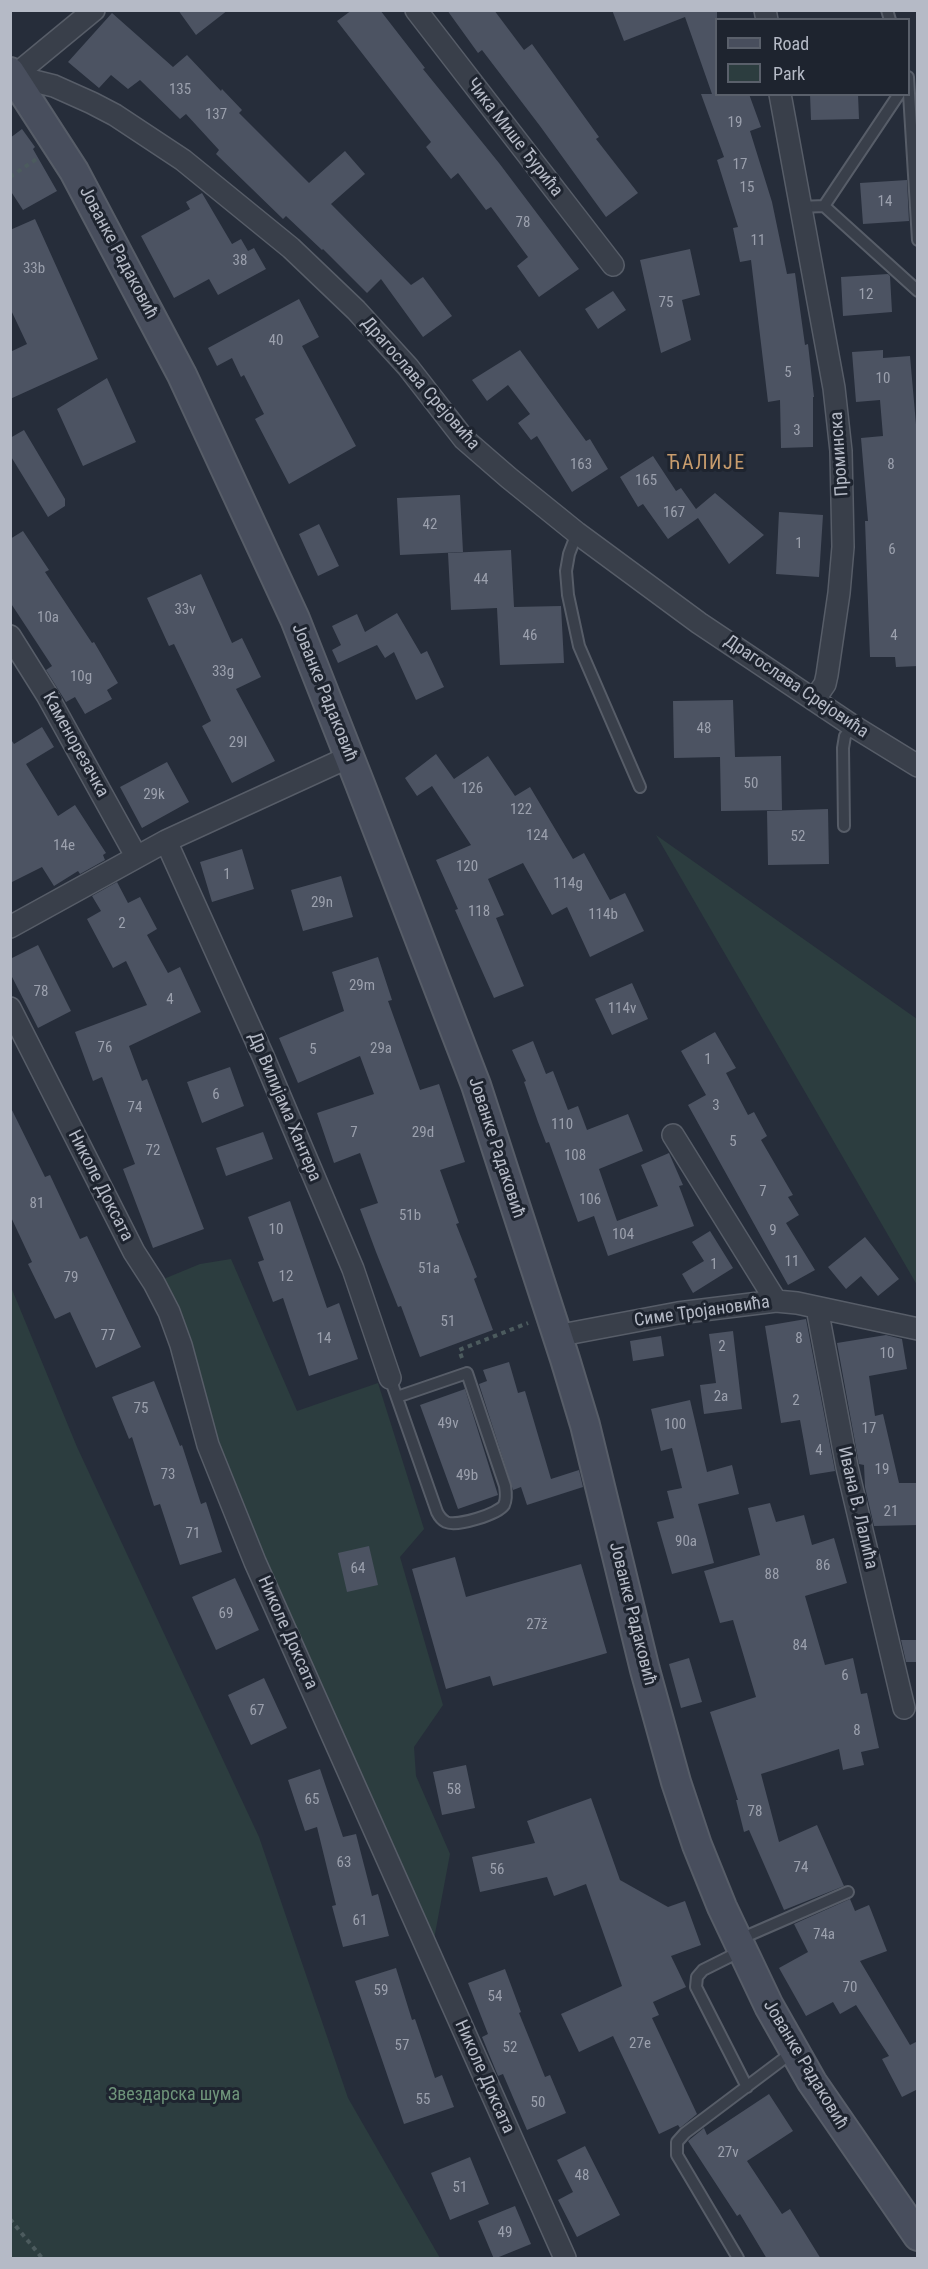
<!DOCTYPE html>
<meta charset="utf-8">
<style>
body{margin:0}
#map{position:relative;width:928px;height:2269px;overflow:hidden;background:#262d3a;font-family:"Roboto Condensed",sans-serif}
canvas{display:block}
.frame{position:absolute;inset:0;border:12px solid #b5bac6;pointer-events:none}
.legend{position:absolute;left:715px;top:18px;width:195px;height:78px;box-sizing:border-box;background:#1e242f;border:2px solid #5a606b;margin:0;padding:8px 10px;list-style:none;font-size:18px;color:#b5bac6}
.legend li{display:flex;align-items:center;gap:12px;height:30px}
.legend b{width:30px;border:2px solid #5a606b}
</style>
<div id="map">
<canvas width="928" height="2269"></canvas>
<div class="frame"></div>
<ul class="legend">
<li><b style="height:8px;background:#484e5d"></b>Road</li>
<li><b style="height:16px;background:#2c3d3f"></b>Park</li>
</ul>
</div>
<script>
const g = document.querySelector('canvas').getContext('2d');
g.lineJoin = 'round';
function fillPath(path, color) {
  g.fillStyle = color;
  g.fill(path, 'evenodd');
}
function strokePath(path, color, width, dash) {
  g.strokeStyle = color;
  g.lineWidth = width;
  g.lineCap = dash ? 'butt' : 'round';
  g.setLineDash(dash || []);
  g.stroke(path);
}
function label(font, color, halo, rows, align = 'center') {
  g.font = font + ' "Roboto Condensed",sans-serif';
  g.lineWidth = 6;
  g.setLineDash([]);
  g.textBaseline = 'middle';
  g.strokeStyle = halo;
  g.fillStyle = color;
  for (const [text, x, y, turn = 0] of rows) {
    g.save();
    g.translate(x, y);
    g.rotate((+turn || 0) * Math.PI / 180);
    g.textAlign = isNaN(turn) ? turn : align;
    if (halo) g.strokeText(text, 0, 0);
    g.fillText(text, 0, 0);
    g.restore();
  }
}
fillPath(new Path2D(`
 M656 835 917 1019V1285Z
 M231 1259 297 1411 378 1383 424 1529 400 1557 443 1705 414 1747 416 1776 450 1854 431 1955 255 1562 154 1283 200 1264Z
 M11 1287 77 1447 259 1837 348 2098 440 2258H11Z`), '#2c3d3f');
fillPath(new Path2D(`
 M178 10H228L196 35Z
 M352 10H380L425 68 423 69 499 163 579 269 539 297 517 266 528 257 491 207 486 210 458 173 451 179 426 147 431 142 337 21Z
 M447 10H494L524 50 532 44 599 137 596 139 638 193 606 217 540 126 482 50 478 53Z
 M612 10H717V94H749L761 127 750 131 772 202 787 274 795 273 805 345 808 344 814 397H813V447L781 448 780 400 768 402 751 260 740 262 733 228 738 227 717 160 724 157 701 94H712L685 17 624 41Z
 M112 13 173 67 187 55 221 91 222 89 242 110 239 113 309 183 345 151 365 174 331 204 411 285 423 277 452 316 423 337 381 279 367 293 323 249 322 250 286 216 283 219 216 154 219 150 186 114 180 119 140 80 128 89 111 75 99 88 68 62Z
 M810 94H858L859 119 811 120Z
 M22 129 35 147 33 149 57 191 23 210 10 190V138Z
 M907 180 909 221 863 224 860 183Z
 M202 193 232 244 241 239 248 251 254 248 266 269 218 295 209 279 174 298 141 236 190 209 186 202Z
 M35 219 98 359 10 399V352L27 344 10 308V230Z
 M690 249 700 295 682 300 691 340 661 353 640 260Z
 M888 274 890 276 892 312 843 316 841 277Z
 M613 291 626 310 598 329 585 309Z
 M299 299 319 337 302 346 356 446 289 484 255 419 264 414 244 375 241 377 232 358 217 366 208 348Z
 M520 350 586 441 590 439 608 469 572 492 537 436 531 440 518 423 530 414 508 385 487 401 472 380Z
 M883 350V358L910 356 918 447V666L896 667 895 657H870L865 521H868L861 438 883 436 880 400 856 402 852 352Z
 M107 378 136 442 83 466 57 409Z
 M24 430 65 499V506L48 517 10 455V438Z
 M653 456 676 491 681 488 696 509 715 493 764 535 729 564 698 518 668 539 643 504 638 507 620 477Z
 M460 495 463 552 400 555 397 498Z
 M779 512 823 515 819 577 776 574Z
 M319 524 339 566 318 576 299 534Z
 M23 531 49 570 45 572 92 643 94 642 118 683 107 690 112 699 85 714 75 697 66 702 46 670 52 666 10 602V539Z
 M511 550 514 607 561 606 564 663 500 665 497 608 451 610 448 553Z
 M201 574 232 643 242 638 261 677 236 689 275 761 232 783 202 726 211 721 174 644 169 646 147 598Z
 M397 613 421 654 427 651 444 687 416 700 394 652 385 658 377 645 338 663 332 650 341 645 332 626 357 614 365 632Z
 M733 700 735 757 781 756 782 810 721 811 720 757 674 758 673 701Z
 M42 727 54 747 26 764 58 816 75 805 106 853 103 855 105 860 80 874 78 871 54 886 42 867 10 883V738L14 744Z
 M436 754 454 779 488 756 515 796 530 787 573 859 584 853 610 900 625 893 644 931 590 957 567 907 552 915 523 863 488 879 504 915 496 918 524 986 494 998 455 910 458 909 436 860 471 845 432 786 417 796 405 778Z
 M167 762 189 802 142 828 120 787Z
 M828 809 829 864 768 865 767 811Z
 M242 849 254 889 212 902 200 862Z
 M341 876 353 917 303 931 291 890Z
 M117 882 128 903 140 897 157 929 147 935 168 973 180 967 201 1012 129 1046 142 1081 147 1079 204 1229 153 1248 123 1169 135 1164 102 1077 93 1081 75 1032 147 1005 126 961 113 968 87 919 101 911 92 896Z
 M38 945 71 1011 38 1028 10 973V959Z
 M378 957 392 1000 388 1001 420 1090 439 1084 465 1162 440 1170 459 1223 456 1224 477 1277 474 1279 493 1330 420 1357 401 1306 398 1307 376 1252 360 1209 378 1203 360 1153 334 1163 317 1113 374 1094 360 1056 298 1083 279 1038 344 1011 332 972Z
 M632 983 648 1019 612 1035 595 999Z
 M715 1032 736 1068 726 1073 748 1115 754 1112 767 1136 761 1140 793 1195 788 1197 799 1215 786 1223 815 1270 788 1285 688 1105 706 1095 681 1051Z
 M533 1041 546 1074 553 1071 568 1110 578 1106 587 1130 628 1114 643 1151 599 1169 617 1221 658 1206 641 1165 669 1153 683 1185 679 1186 694 1226 608 1256 594 1216 578 1222 549 1142 546 1143 538 1122 524 1082 526 1081 512 1050Z
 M230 1067 244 1106 202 1123 187 1082Z
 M10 1106 45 1177 50 1175 80 1239 87 1236 141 1347 96 1368 70 1312 55 1319 28 1264 32 1262 10 1215Z
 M263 1132 273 1159 226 1176 216 1148Z
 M290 1201 327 1308 339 1303 358 1359 309 1376 283 1298 273 1302 258 1262 264 1260 248 1217Z
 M710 1231 733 1268 693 1293 682 1274 704 1261 692 1242Z
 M865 1237 899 1279 878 1296 861 1276 846 1289 828 1267Z
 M806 1319 835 1471 810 1475 800 1420 781 1423 765 1326Z
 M733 1331 742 1409 704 1414 700 1385 716 1383 709 1334Z
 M886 1335 902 1339 907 1369 869 1376 875 1416 883 1414 899 1483H918V1525L874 1526 865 1487 864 1465 859 1464 837 1343Z
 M661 1336 664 1356 633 1361 630 1341Z
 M509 1362 518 1393 525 1391 551 1479 579 1470 583 1487 527 1505 521 1487 513 1490 479 1384 487 1381 483 1370Z
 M154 1381 180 1446 182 1445 201 1504 206 1502 222 1552 180 1565 160 1504 154 1506 132 1437 129 1439 112 1397Z
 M465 1389 498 1495 458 1509 420 1405Z
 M690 1400 707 1472 732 1465 739 1494 698 1504 714 1563 672 1574 657 1522 674 1518 667 1491 682 1488 672 1448 661 1451 651 1409Z
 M770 1503 776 1522 804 1515 812 1545 834 1538 847 1583 805 1596 825 1665 853 1658 861 1694 867 1693 879 1748 861 1752 864 1765 843 1770 839 1749 761 1774 779 1842 817 1825 844 1886 784 1910 749 1830 744 1832 736 1800H738L710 1712 756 1697 733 1620 720 1623 704 1571 760 1555 748 1508Z
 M369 1546 378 1585 347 1592 338 1553Z
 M455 1557 466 1597 581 1564 607 1653 493 1686 490 1676 446 1689 412 1569Z
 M235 1578 259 1630 216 1650 192 1597Z
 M901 1640H918V1662H906Z
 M689 1658 702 1702 681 1708 669 1664Z
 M264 1678 287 1728 251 1745 228 1695Z
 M466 1765 475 1808 442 1815 433 1772Z
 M320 1769 343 1837 356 1834 372 1896 378 1894 389 1936 343 1947 332 1906 336 1905 317 1827 305 1831 288 1780Z
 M591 1798 620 1880 668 1907 685 1901 701 1945 671 1956 686 1987 653 2002 659 2015 652 2018 697 2114 680 2128 678 2125 659 2134 613 2036 579 2052 561 2014 622 1986 586 1884 554 1896 547 1877 480 1892 472 1857 535 1843 527 1821Z
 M850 1899 855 1911 869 1905 887 1951 860 1961 910 2045 918 2041V2089L902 2097 882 2059 889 2056 856 2005 840 2014 833 2002 806 2016 779 1968 808 1952 794 1924Z
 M396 1968 412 2020 415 2019 435 2078 442 2075 454 2107 404 2124 355 1981Z
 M505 1969 521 2012 519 2013 545 2077 550 2075 566 2113 527 2130 503 2074 498 2076 482 2037 488 2034 468 1983Z
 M769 2094 793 2131 747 2161 782 2214 790 2209 821 2259H767L740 2214 737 2216 688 2141 704 2128 707 2135Z
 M585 2146 620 2215 577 2237 558 2200 573 2192 557 2160Z
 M470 2157 489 2204 450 2220 431 2173Z
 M515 2206 531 2244 494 2259 478 2221Z`), '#4c5362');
const lane = new Path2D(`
 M887 10 890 20
 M908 77 918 240
 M824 206 918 291
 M800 207 824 206 899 94
 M577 533 569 554 566 571 568 595 579 646 640 787
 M844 826 843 748 845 736 853 726
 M390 1378 437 1512C439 1516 442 1520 446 1522 457 1527 498 1514 504 1505 507 1499 506 1492 505 1486L467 1373 397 1397
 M740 1939 848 1892
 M741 1951 703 1970 697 1977 696 1987 747 2087
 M738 2258 677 2155V2142L685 2133 794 2051`);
const street = new Path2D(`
 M416 10 613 265
 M765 10 767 20
 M14 76 54 86 92 103 115 115 183 160 291 248 356 310 408 367 464 439 509 478 577 533 699 623 853 726 918 766
 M14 76 94 10
 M780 94 834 388 841 451 843 547 839 593 827 675 825 684 814 700
 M10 636 47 695 136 856
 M166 841 263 1056 353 1269 390 1378
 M10 927 166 841 349 757
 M10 1008 134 1252 154 1283 169 1312 181 1345 208 1445 255 1562 565 2258
 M673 1135 776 1301
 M817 1308 847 1467 904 1708
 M556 1336 678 1313 776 1301 797 1303 918 1329`);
const secondary = new Path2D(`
 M10 72 74 171 182 375 295 619 360 784 476 1085 565 1359 585 1425 645 1670 676 1782 697 1845 722 1907 769 2006 812 2082 918 2236`);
strokePath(lane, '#575d68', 14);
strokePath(street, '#575d68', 24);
strokePath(secondary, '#575d68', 32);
strokePath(new Path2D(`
 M10 177 38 158
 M462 1358 459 1350 528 1323
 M10 2219 42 2258`), '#4c5b5e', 4, [4.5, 4.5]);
strokePath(lane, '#393f4a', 10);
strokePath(street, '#393f4a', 21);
strokePath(secondary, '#484e5d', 28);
label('15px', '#9ba0ad', null, [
 ["135",180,90],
 ["137",216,115],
 ["19",735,123],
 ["17",740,165],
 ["15",747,188],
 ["14",885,202],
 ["78",523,223],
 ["11",758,241],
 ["38",240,261],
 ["33b",34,269],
 ["12",866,295],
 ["75",666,303],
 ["40",276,341],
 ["5",788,373],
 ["10",883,379],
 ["3",797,431],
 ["163",581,465],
 ["8",891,465],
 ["165",646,481],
 ["167",674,513],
 ["42",430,525],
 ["1",799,544],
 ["6",892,550],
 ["44",481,580],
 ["33v",185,610],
 ["10a",48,618],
 ["46",530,636],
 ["4",894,636],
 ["33g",223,672],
 ["10g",81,677],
 ["48",704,729],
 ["29l",238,743],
 ["50",751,784],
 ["126",472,789],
 ["29k",154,795],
 ["122",521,810],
 ["124",537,836],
 ["52",798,837],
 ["14e",64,846],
 ["120",467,867],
 ["1",227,875],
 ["114g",568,884],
 ["29n",322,903],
 ["118",479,912],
 ["114b",603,915],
 ["2",122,924],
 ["29m",362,986],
 ["78",41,992],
 ["4",170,1000],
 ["114v",622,1009],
 ["76",105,1048],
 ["29a",381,1049],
 ["5",313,1050],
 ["1",708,1060],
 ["6",216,1095],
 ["3",716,1106],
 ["74",135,1108],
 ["110",562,1125],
 ["7",354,1133],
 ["29d",423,1133],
 ["5",733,1142],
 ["72",153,1151],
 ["108",575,1156],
 ["7",763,1192],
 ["106",590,1200],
 ["81",37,1204],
 ["51b",410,1216],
 ["10",276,1230],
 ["9",773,1231],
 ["104",623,1235],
 ["11",792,1262],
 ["1",714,1265],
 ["51a",429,1269],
 ["12",286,1277],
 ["79",71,1278],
 ["51",448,1322],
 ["77",108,1336],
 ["14",324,1339],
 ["8",799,1339],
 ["2",722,1347],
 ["10",887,1354],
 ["2a",721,1397],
 ["2",796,1401],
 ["75",141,1409],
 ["49v",448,1424],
 ["100",675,1425],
 ["17",869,1429],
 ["4",819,1451],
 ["19",882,1470],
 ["73",168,1475],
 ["49b",467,1476],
 ["21",891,1512],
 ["71",193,1534],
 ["90a",686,1542],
 ["86",823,1566],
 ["64",358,1569],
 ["88",772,1575],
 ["69",226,1614],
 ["27ž",537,1625],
 ["84",800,1646],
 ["6",845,1676],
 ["67",257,1711],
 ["8",857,1731],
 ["58",454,1790],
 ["65",312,1800],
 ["78",755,1812],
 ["63",344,1863],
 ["74",801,1868],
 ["56",497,1870],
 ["61",360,1921],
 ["74a",824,1935],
 ["70",850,1988],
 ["59",381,1991],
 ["54",495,1997],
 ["27e",640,2044],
 ["57",402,2046],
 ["52",510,2048],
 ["55",423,2100],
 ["50",538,2103],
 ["27v",728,2153],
 ["48",582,2176],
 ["51",460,2188],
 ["49",505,2233]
]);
label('18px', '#b5bac6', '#1e242f', [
 ["Чика Мише Ђурића",514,138,52],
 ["Јованке Радаковић",118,253,62],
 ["Драгослава Срејовића",420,384,49],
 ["Проминска",840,454,-94],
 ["Драгослава Срејовића",796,687,34],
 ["Јованке Радаковић",324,693,68],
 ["Каменорезачка",75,745,61],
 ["Др Вилијама Хантера",284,1107,67],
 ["Јованке Радаковић",496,1148,72],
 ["Николе Доксата",100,1186,63],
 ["Симе Тројановића",702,1312,-8],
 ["Ивана В. Лалића",857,1508,77],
 ["Јованке Радаковић",632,1614,76],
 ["Николе Доксата",287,1633,66],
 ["Јованке Радаковић",805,2065,59],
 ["Николе Доксата",484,2077,66]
]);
label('18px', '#6e947a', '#1e242f', [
 ["Звездарска шума",174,2095]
]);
g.letterSpacing = '1.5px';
label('20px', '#c99d6d', '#1e242f', [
 ["ЋАЛИЈЕ",706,464]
]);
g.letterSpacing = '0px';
</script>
